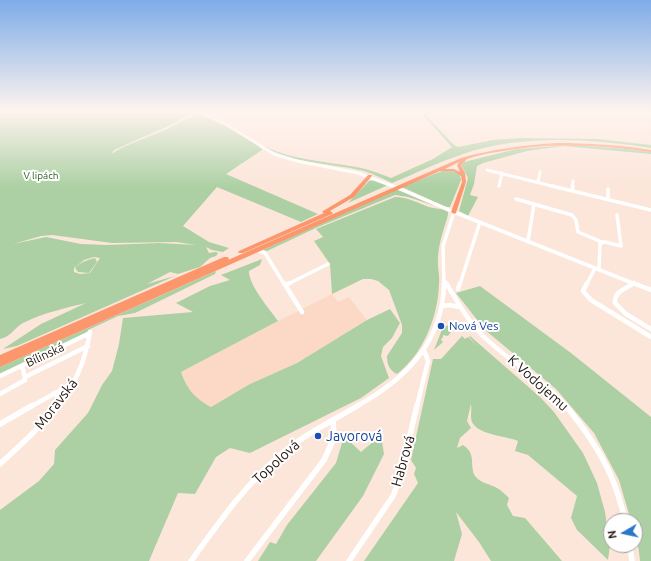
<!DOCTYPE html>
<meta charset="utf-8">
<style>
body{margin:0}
#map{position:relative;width:651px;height:561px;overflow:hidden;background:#fce6da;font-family:Ubuntu,sans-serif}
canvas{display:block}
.north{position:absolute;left:603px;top:513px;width:40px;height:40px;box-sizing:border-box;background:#fff;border:1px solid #a7a29f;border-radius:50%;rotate:261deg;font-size:11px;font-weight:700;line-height:16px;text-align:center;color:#241710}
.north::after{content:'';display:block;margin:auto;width:14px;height:18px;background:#2a77c7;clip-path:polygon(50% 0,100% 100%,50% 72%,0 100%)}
</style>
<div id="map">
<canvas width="651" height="561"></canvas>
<div class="north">N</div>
</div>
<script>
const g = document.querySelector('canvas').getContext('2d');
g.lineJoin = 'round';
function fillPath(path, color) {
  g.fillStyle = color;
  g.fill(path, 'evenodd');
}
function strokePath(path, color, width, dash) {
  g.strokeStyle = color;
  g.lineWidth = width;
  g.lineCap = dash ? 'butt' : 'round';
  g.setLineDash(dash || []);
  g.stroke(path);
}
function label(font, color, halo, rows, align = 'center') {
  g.font = font + ' Ubuntu,sans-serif';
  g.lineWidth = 4;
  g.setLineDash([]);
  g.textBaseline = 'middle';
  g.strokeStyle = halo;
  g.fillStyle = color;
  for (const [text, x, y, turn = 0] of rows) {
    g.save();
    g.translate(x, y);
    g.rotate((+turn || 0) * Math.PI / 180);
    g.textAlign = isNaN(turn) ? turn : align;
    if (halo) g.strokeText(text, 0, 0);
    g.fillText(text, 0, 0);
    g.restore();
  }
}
fillPath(new Path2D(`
 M332 294 338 302 349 297 367 320 297 363 250 384 211 407 194 396 188 389 181 372 278 321Z`), '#fcd9c6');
fillPath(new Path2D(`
 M0 110H183L190 114 175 123 114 150 111 154 123 147 165 130 198 113 232 127 261 148 262 150 226 174 318 214 301 222 217 187 183 226 209 242 229 248 223 252 212 250 206 247 209 253 216 252 218 253 216 256 210 258 200 267 178 274 170 272 147 284 175 276 17 346 3 349 41 324 86 303C65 308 43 313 23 323 14 328 12 336 0 339ZM52 235 112 243 176 242 196 245 159 243 107 245 81 244 46 237 13 244 41 236ZM94 257 100 258 90 273 80 274 74 272V268L84 260Z
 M440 110H449L430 113 426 115 454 145 458 147 493 140 520 138 597 139 651 145V148C590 139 523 134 463 154 439 162 416 173 392 183 383 179 374 174 364 171 327 162 292 165 260 144 289 160 324 161 356 167 368 169 379 173 391 178L433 159 452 147 422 114Z
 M571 145 627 149 651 152V154L563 146 527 151 483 163 477 166 474 184 470 195 478 197 468 216 459 211 468 178 461 164 464 162 516 149Z
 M442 171H453L460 175 461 180 450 207H446L402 187Z
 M374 180 388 185 348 203 369 181Z
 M397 189 436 206 408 197 395 195 318 227 267 251 263 250Z
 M395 197C407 197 418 203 429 207 436 209 442 208 448 212V215C444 229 439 242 438 257 437 266 440 275 439 284 438 317 423 354 397 374 389 370 387 364 387 356L402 333V325L389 290 378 281 371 279H363L332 294 330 264 314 241 323 237 316 229Z
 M95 258 97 262 89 273 78 272 75 268C80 262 88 260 95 258Z
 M262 259 260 265 249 271C249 286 269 308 278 321L181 372C188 391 194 397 211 407L250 384 297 363 367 320 390 309 400 323 392 338 383 347 381 356 389 378 361 398 250 453 230 448 216 457 195 494 178 493 149 561H0V510L39 481 54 464 55 450 88 413 102 385 112 371 119 344 123 318 193 312 176 303 210 286 230 280 221 275Z
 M216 271 215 274 135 313 118 316 88 330 86 335 0 375V367Z
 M480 286 571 353 651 417V561H640C639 547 635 535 635 521H631L619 480 594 433 556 389 485 330 456 293Z
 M452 324 454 328 448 336 443 335V337L441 340 443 342 434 350 443 327Z
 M462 336 465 339 468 337 477 346 469 337 470 336 540 397 554 412 583 453 597 483 605 512 610 545 608 560 577 530 571 518 577 496 528 455 515 451 518 441C507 436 478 435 472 422 470 417 472 409 471 404L467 421 471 428 460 438 457 448 463 445C477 454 469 465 475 476 480 483 490 484 497 488 502 491 505 494 509 498L507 505 513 516 525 518 562 561H491L479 542 456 512 462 534 454 561H364L418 483 414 474 416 468 411 460 433 359H441Z
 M381 435 384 454 363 496 316 561H258L270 542 276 544 287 525 336 463 344 436 361 452Z`), '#acd0a4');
strokePath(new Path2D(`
 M190 110 205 115 227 125 274 154 297 161 358 173 395 187
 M487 170 556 187
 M538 182 540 172
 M499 186 502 173
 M572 187 573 181`), '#fff', 3);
strokePath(new Path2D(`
 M393 186 454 212 635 284
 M552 186 651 210
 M608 189V199
 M572 191 573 186
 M516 199 572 215 576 220 578 232 602 242
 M528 241 534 204
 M256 250 265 253 284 284
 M599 269 600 243 605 242 621 246 617 215
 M444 280 446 284
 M288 284 328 264
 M444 284 443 246 454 212
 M460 284 480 222
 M587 284 595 268`), '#fff', 3.5);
strokePath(new Path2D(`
 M284 283 302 312
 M446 283C457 301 467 320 482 335 508 361 542 378 566 406
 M587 283 583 291 591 300 651 337
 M633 283 651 290
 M634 283C626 289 614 291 615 303L626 314 651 329
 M285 285 290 283
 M458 289 460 283
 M442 306 450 305 459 307
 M22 366 25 377
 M0 376 90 333
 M54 393 62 401
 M0 394 25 380V377L88 346
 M32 406 75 382
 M58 406C76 382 85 362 90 332
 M357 406C406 379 443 342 444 283
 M417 406 428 361 424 350`), '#fff', 4.5);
strokePath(new Path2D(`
 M565 405C585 429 604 456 615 486 619 497 622 509 626 521
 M0 424 33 405
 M0 464 30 436 59 405
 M630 545 632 561
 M191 561C218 524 244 486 279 456 303 435 332 421 359 405
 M247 561 324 460 334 438 333 420
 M349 561 393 496 400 478 417 405`), '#fff', 5.5);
fillPath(new Path2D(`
 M557 143C588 143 619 145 651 150V152C600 145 549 142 497 152 489 153 475 156 467 159 466 160 463 163 461 165L465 173 466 182 456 213 454 214 451 212 462 182 461 176 453 171H440L0 367V355L224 257H228L229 259 228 260 461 158C494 149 523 145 557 143ZM459 162 457 165 460 172 454 169H445Z
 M368 175H372V176L354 197 330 211 333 213 332 214 243 253H239L238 252 239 251 324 213 322 212 323 211 350 195Z`), '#fc966c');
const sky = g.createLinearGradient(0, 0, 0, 188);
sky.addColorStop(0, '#7eace8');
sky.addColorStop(0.59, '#fef4ee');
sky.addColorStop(1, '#fef4ee00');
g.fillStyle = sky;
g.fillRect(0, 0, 651, 188);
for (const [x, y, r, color] of [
 [441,326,4,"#1a4fb4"],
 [318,436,4,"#1a4fb4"]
]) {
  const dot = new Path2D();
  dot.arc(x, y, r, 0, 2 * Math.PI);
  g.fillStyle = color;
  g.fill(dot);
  strokePath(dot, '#fff', 1.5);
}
label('10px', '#255b16', '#fff', [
 ["V lipách",41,176]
]);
label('12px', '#164399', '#fff', [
 ["Nová Ves",449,326]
], 'left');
label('12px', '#241710', '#fff', [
 ["Bílinská",45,355,-25]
]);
label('14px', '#241710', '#fff', [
 ["K Vodojemu",538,383,42],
 ["Moravská",56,404,-52],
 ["Habrová",403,461,-74],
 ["Topolová",276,462,-42]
]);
label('14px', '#164399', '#fff', [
 ["Javorová",326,436]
], 'left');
</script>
